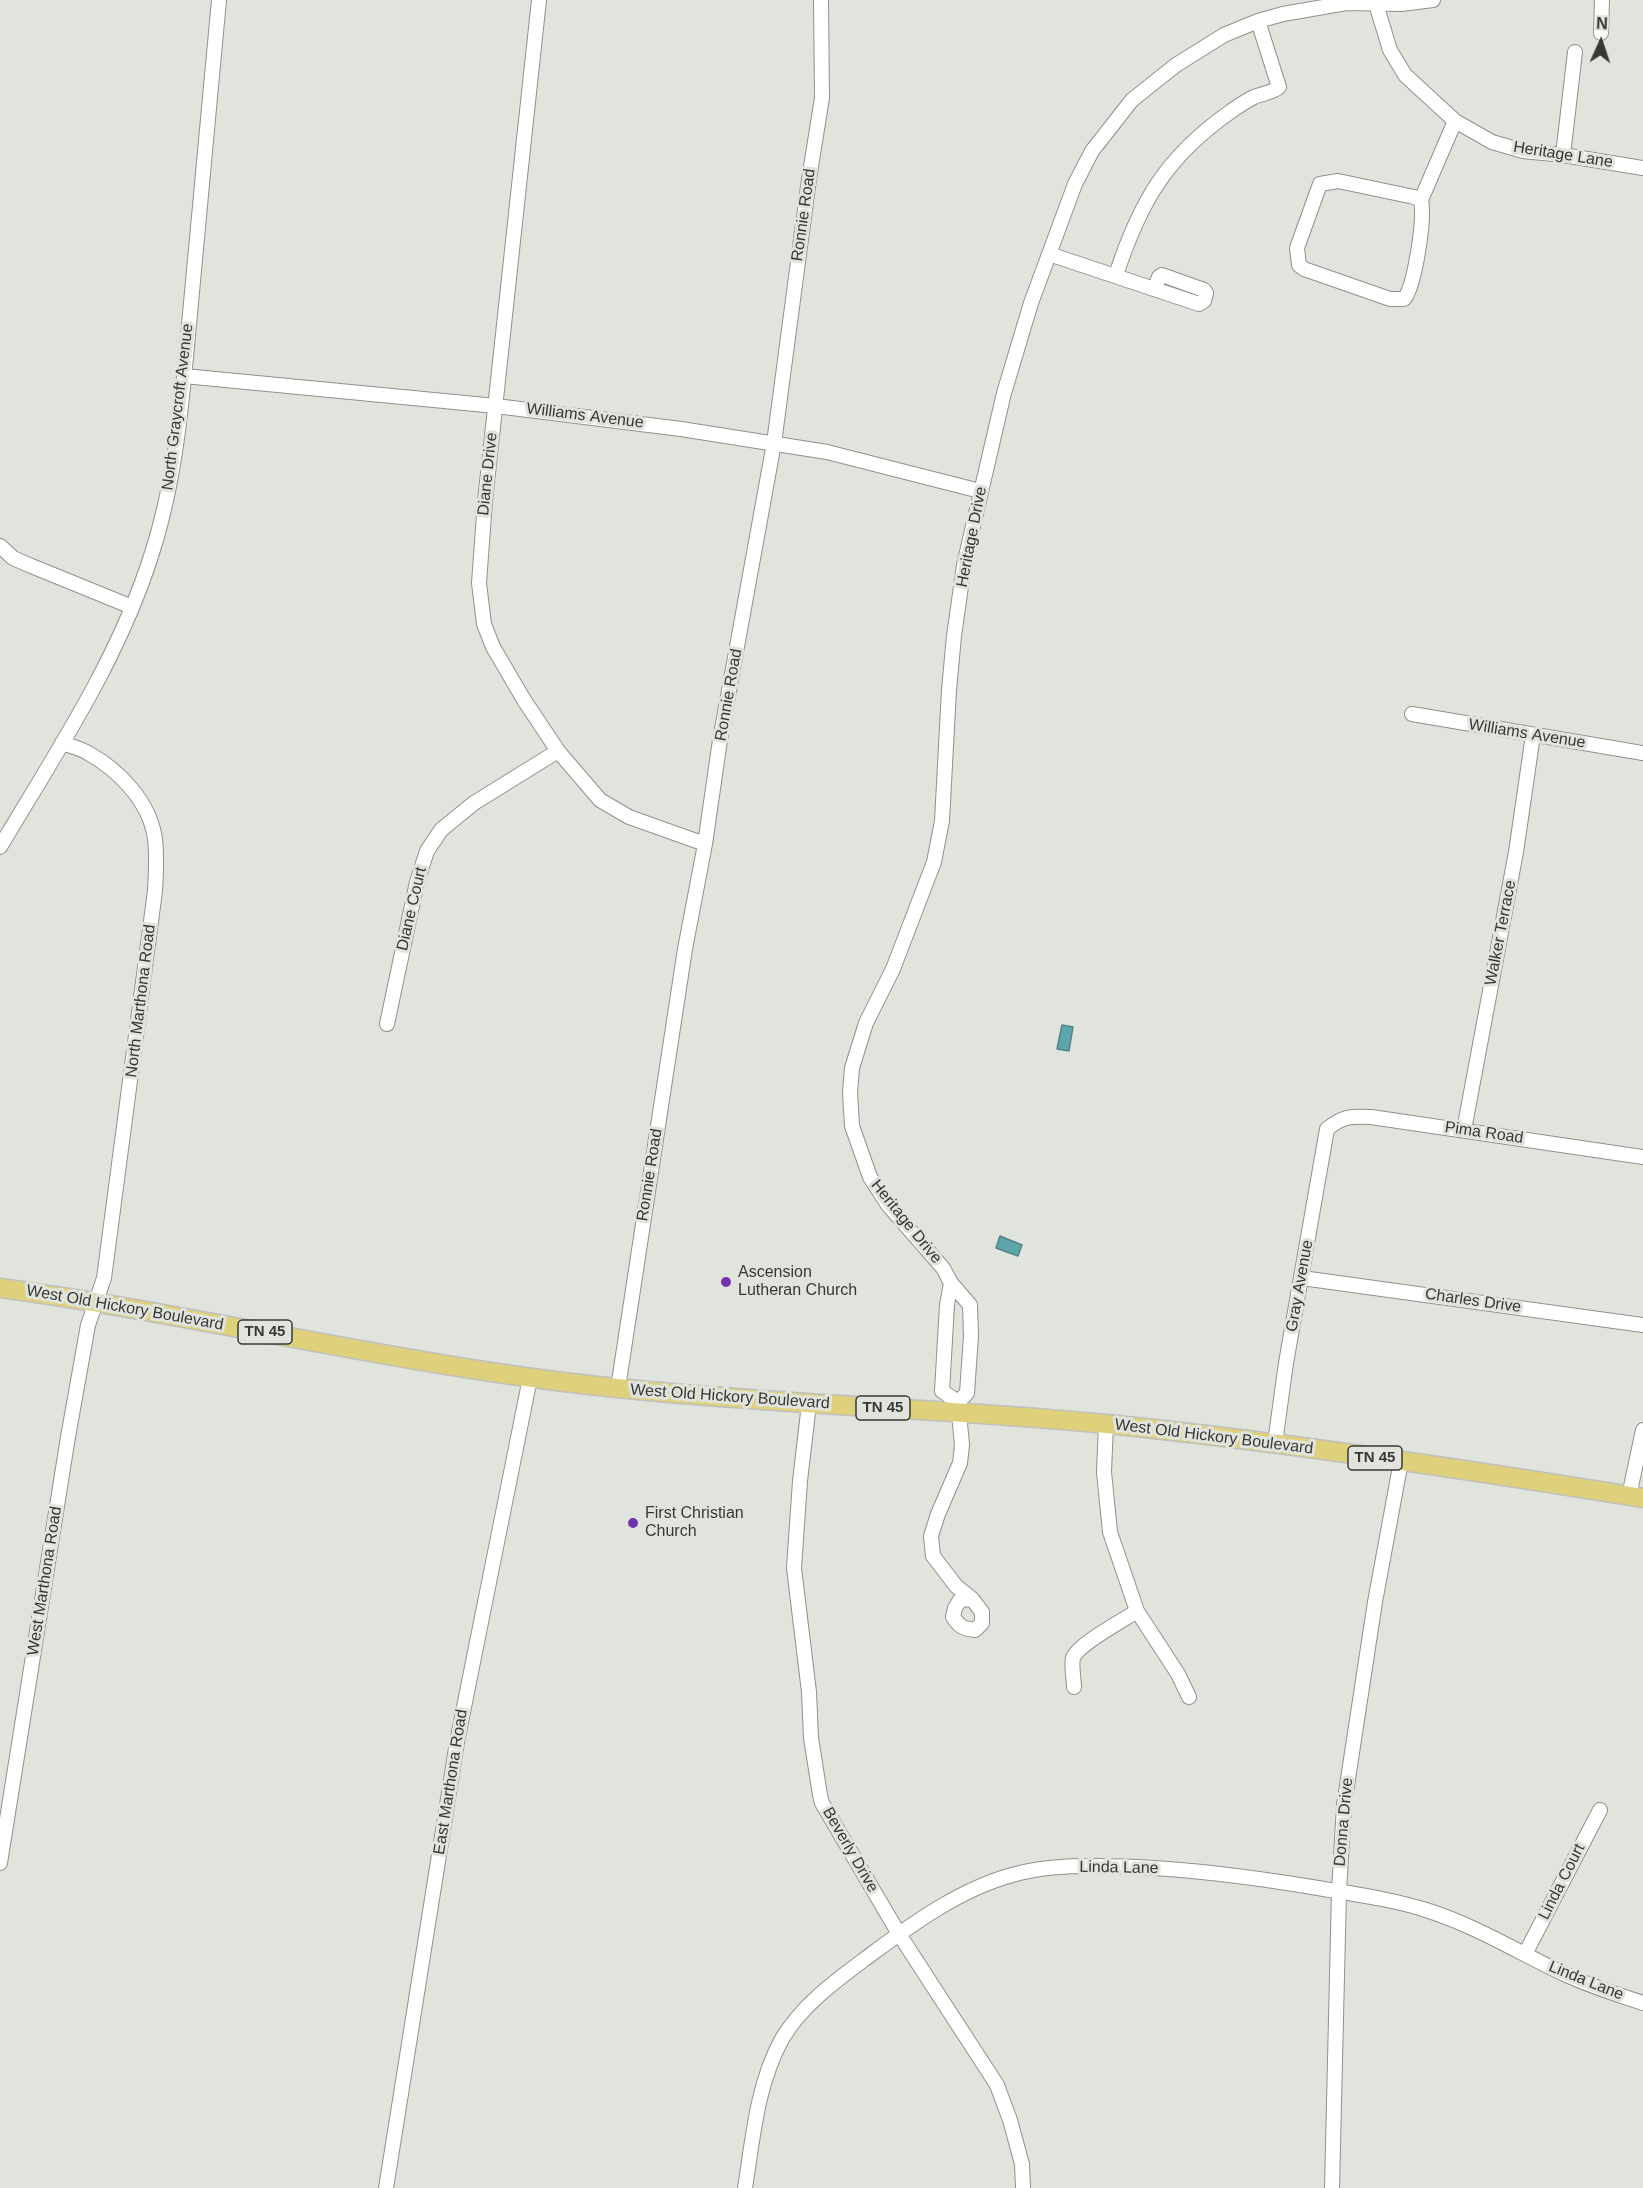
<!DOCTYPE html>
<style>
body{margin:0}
#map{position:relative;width:1643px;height:2188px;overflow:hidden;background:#e0e4dd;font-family:Helvetica,sans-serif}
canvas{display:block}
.north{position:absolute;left:1571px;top:12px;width:60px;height:60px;-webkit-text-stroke:4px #e0e4dd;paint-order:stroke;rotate:3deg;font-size:16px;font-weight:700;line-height:24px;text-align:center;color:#363835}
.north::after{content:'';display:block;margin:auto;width:21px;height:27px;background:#363835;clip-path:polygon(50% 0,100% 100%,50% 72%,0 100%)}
</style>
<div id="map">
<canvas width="1643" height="2188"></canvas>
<div class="north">N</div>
</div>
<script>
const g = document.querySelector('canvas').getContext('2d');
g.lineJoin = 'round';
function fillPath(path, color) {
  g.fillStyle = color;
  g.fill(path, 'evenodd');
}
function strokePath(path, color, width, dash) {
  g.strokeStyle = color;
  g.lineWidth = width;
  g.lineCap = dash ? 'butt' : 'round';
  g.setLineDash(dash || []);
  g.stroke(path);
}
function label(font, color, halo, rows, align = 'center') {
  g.font = font + ' Helvetica,sans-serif';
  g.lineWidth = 6;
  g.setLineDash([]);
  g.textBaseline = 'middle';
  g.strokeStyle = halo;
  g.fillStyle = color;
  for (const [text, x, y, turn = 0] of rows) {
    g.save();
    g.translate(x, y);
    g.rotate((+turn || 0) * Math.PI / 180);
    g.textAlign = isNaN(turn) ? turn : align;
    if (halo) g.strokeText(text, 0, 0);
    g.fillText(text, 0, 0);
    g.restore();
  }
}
const water = new Path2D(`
 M1062 1025 1073 1027 1069 1051 1057 1049Z
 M1000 1236 1022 1245 1018 1256 996 1248Z`);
fillPath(water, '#5ca5aa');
strokePath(water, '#518487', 1.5);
const minor = new Path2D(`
 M539 0 485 501 479 583 484 624 493 647 524 700 558 751 600 800 629 817 705 844
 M1376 4 1390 50 1405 75 1455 121 1492 142 1523 151 1563 155 1643 168
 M1601 33 1602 0
 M1563 155 1575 52
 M1421 200 1414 197 1338 181 1320 184 1297 248 1299 265 1304 269 1390 299H1404C1415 286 1425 218 1421 200L1455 121
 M1049 254 1199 304 1204 301 1206 293 1204 290 1162 275 1159 277 1155 288
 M1116 275C1140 202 1166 157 1230 112 1237 107 1246 101 1254 97 1263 93 1272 93 1279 87L1258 21
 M184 376 496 406 681 429 827 452 980 491
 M0 546 13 558 29 565 132 607
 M1412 714 1643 753
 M0 847C56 753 119 659 152 553 178 472 183 387 191 303 201 202 210 101 219 0
 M387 1024 417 882 427 851 441 830 474 803 558 751
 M1464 1130 1516 852 1533 735
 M1302 1278 1643 1325
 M951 1283 947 1305 942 1391 958 1402
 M618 1388 685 949 705 844 720 740 774 443 809 179 822 98 821 0
 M809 1404 800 1481 794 1568 809 1692 811 1738 820 1795 822 1803 899 1934 997 2085 1010 2120 1022 2164 1023 2188
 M1106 1424 1104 1472 1110 1532 1137 1611 1178 1674 1189 1697
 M1275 1443 1286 1363 1327 1129C1343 1116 1351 1116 1371 1117L1643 1157
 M1629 1496 1643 1430
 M972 1599 960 1600 955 1608 953 1617C959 1626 963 1629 975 1630L982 1623V1612L972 1599 956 1586 933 1556 931 1536 938 1514 960 1463 962 1445 958 1402 967 1393 971 1336 970 1305 951 1283 943 1268 888 1205 870 1177 852 1126 850 1092 852 1068 866 1023 893 969 934 862 942 821 949 690 954 636 964 565 1004 393 1031 303 1075 184 1092 151 1132 100 1176 65 1224 35 1258 21 1283 14 1346 3 1401 4 1433 0
 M1074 1687C1074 1679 1071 1666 1073 1658 1078 1644 1124 1620 1137 1611
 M0 1863 68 1437 88 1325 104 1278 155 891C156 874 157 856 155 839 150 802 119 770 88 753 80 748 70 746 62 743
 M1525 1954 1600 1810
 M386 2188 457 1742 530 1378
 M745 2188C753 2138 757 2084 782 2039 803 2003 841 1977 873 1953 915 1922 961 1889 1012 1875 1052 1863 1097 1866 1138 1867 1199 1870 1258 1878 1318 1888 1354 1894 1391 1899 1426 1910 1474 1925 1516 1951 1560 1972 1587 1985 1615 1994 1643 2003
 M1332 2188 1339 1891 1344 1805 1375 1602 1401 1461`);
const major = new Path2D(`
 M0 1288C206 1316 409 1367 617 1388 780 1405 944 1408 1107 1424 1286 1442 1465 1469 1643 1498`);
strokePath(minor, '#8e928c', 16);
strokePath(major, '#bfbfbe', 21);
strokePath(minor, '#fff', 14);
strokePath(major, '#dfd17b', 18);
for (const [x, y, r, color] of [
 [726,1282,6,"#7134aa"],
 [633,1523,6,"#7134aa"]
]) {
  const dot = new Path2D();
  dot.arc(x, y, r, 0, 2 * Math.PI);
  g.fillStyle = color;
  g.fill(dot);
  strokePath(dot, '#e0e4dd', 2);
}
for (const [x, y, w] of [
 [265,1332,54],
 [883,1408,54],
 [1375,1458,54]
]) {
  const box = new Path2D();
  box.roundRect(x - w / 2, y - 12, w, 24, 4.5);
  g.fillStyle = '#e0e4dd';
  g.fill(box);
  strokePath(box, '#363835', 1.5);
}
label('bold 15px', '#363835', null, [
 ["TN 45",265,1332],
 ["TN 45",883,1408],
 ["TN 45",1375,1458]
]);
label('16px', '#363835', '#e0e4dd', [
 ["Heritage Lane",1563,155,9],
 ["Ronnie Road",804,215,-82],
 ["North Graycroft Avenue",178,407,-83],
 ["Williams Avenue",585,416,7],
 ["Diane Drive",488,474,-84],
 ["Heritage Drive",972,537,-79],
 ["Ronnie Road",729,695,-80],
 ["Williams Avenue",1527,734,9],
 ["Diane Court",412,909,-77],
 ["Walker Terrace",1501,933,-79],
 ["North Marthona Road",141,1001,-83],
 ["Pima Road",1484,1133,8],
 ["Ronnie Road",650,1175,-81],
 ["Heritage Drive",906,1222,51],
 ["Gray Avenue",1300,1286,-80],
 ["Charles Drive",1473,1301,8],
 ["West Old Hickory Boulevard",125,1308,10],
 ["West Old Hickory Boulevard",730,1397,4],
 ["West Old Hickory Boulevard",1214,1437,7],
 ["West Marthona Road",45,1581,-81],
 ["East Marthona Road",451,1782,-81],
 ["Donna Drive",1344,1822,-85],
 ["Beverly Drive",850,1850,60],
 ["Linda Lane",1119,1868,1],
 ["Linda Court",1562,1882,-63],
 ["Linda Lane",1586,1981,22]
]);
label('16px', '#363835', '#e0e4dd', [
 ["Ascension",738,1273],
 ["Lutheran Church",738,1291],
 ["First Christian",645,1514],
 ["Church",645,1532]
], 'left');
</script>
